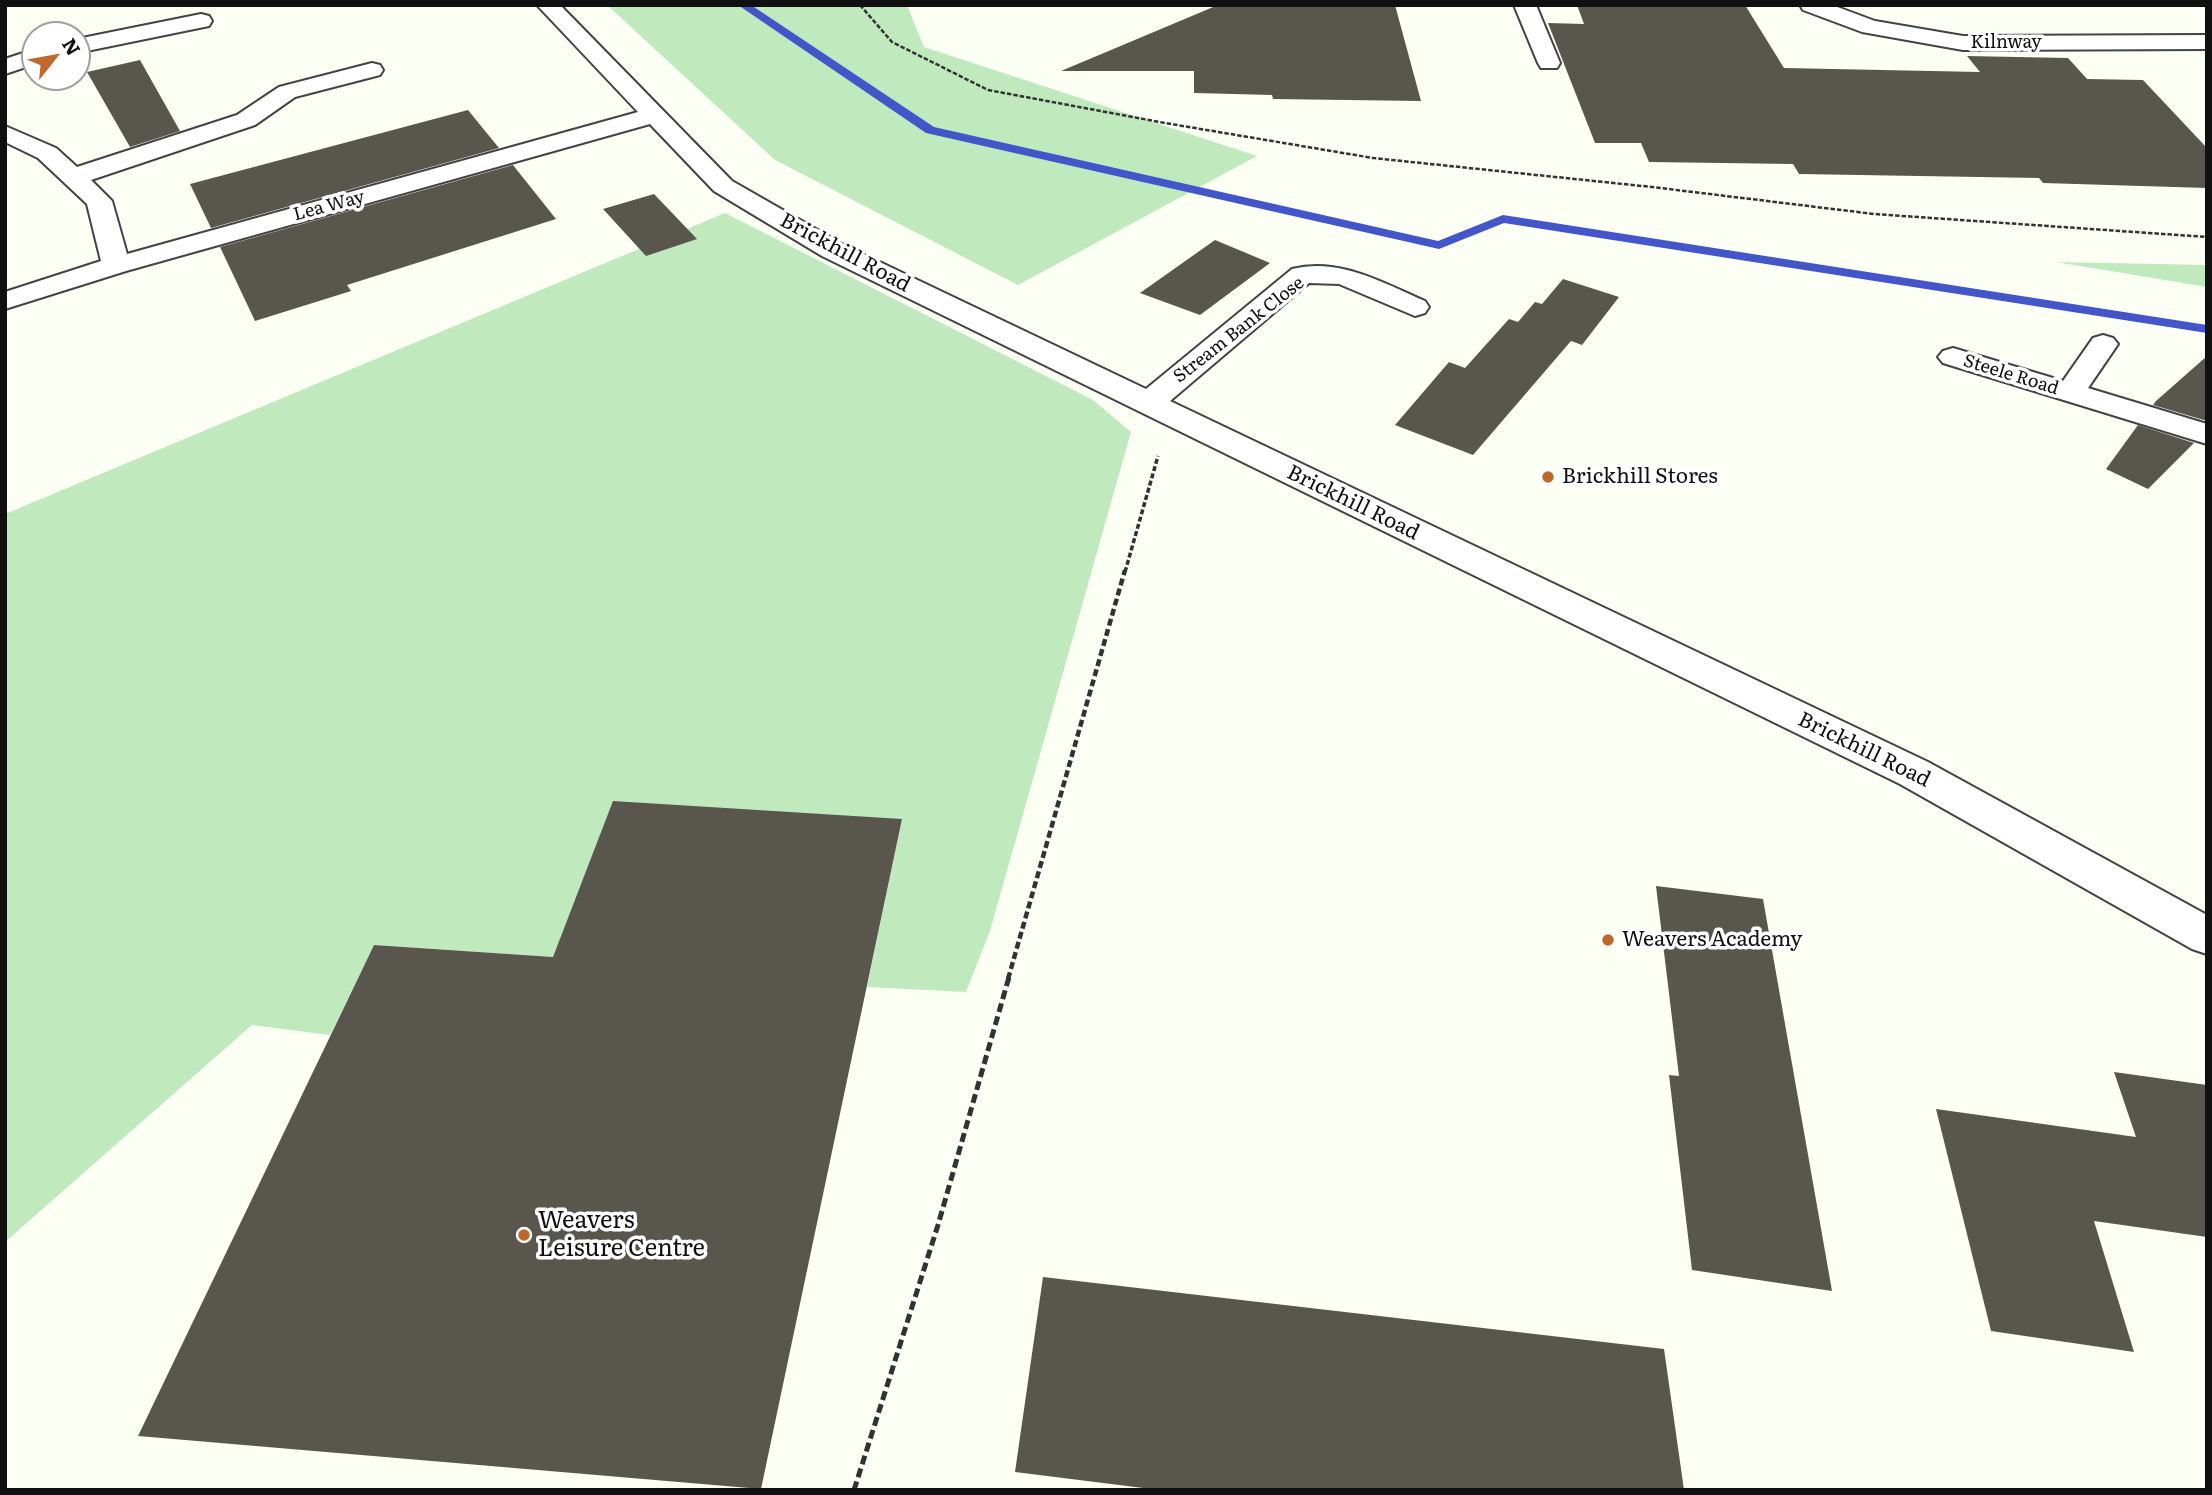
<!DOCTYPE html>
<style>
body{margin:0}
#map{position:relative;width:2212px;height:1495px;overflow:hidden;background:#fcfff4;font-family:Literata,serif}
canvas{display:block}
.frame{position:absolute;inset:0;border:7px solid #101010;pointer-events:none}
.north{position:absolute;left:21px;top:21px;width:70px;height:70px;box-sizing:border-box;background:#fff;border:2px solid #9f9f9f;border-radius:50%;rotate:59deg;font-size:19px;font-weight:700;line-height:28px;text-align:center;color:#101010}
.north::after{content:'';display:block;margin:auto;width:24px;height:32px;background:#bd692c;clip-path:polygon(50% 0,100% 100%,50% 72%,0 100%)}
</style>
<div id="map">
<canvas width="2212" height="1495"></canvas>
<div class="frame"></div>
<div class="north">N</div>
</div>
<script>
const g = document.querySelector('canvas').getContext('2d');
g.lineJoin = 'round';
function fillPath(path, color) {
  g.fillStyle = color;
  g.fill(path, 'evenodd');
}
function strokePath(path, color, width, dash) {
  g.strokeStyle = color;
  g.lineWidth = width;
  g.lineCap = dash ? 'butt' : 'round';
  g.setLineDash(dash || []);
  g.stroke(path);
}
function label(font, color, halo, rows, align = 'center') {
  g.font = font + ' Literata,serif';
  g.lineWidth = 7;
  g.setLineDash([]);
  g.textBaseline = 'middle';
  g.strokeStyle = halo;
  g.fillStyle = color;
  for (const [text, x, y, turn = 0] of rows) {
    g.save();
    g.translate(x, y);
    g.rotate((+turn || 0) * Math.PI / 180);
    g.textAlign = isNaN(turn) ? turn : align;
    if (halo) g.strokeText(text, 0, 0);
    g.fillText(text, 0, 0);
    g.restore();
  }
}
fillPath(new Path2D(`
 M607 5H907L924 47 1257 156 1018 285 775 160Z
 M725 213 1093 400 1131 432 990 931 966 992 867 987 902 819 553 957 374 945 330 1035 252 1025 5 1242V514Z
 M2056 262 2207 265V287Z`), '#c0e9be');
fillPath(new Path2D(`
 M738 5H751L934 127 1438 241 1503 215 2207 325V333L1504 223 1439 249 926 133Z`), '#4455c9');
fillPath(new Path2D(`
 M1218 5H1395L1421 101 1273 99 1272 95 1194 93V71H1061Z
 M1577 5H1745L1784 68 1980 72 1967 56 2068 58 2087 79 2143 80 2207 148V188L2043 183 2039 178 1799 174 1793 164 1649 162 1641 143H1595L1548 23 1584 24Z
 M140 60 180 131 130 147 87 72Z
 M468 110 499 148 211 228 190 184Z
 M513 165 556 219 347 285 351 291 255 321 220 247Z
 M654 194 697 239 646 256 603 209Z
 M1215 240 1270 263 1200 315 1140 293Z
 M1563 279 1619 297 1582 345 1571 341 1473 455 1395 425 1449 362 1465 368 1509 319 1518 322 1535 302 1542 304Z
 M2207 356V421L2153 405 2156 401Z
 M2138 425 2194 443 2148 489 2106 469Z
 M613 801 902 819 761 1489 138 1436 374 945 553 957Z
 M1656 886 1763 899 1832 1291 1692 1270 1669 1075 1679 1076Z
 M2114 1072 2207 1085V1237L2094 1221 2134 1352 1991 1331 1936 1109 2136 1137Z
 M1043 1277 1664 1349 1684 1490H1159L1015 1472Z`), '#59574d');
const minor = new Path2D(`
 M537 5H560L732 181 842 244 1146 389 1292 269C1340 257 1383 283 1425 301L1429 307 1425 313 1415 316 1339 284 1309 283 1170 401 1928 762 2207 915V954L2192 949 1900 784 822 256 714 191 650 124 126 271 5 309V292L101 261 87 204 38 158 5 142V126L56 148 77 167 237 115 279 87 372 63 380 65 383 70 380 75 295 97 255 125 91 180 112 201 127 254 638 112Z
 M1514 5H1536L1560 63 1557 68H1541L1538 63Z
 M1800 5H1832L1875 21 1963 36 2207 35V49L1963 50 1862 32 1803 10Z
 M201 14 209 16 212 21 209 26 77 53V39Z
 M35 49V64L5 74V59Z
 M2103 335 2113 338 2118 344 2088 388 2207 424V444L1943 363 1938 357 1943 351 1953 348 2063 381 2093 338Z`);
strokePath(minor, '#434343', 4);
strokePath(new Path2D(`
 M860 5 892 42 988 90 1165 123 1373 158 1652 187 1874 214 2207 237`), '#323232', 2.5, [4.5, 2]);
strokePath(new Path2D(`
 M1125 572 1158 456`), '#323232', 3.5, [5, 2.5]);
strokePath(new Path2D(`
 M1008 979 1125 570`), '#323232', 4.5, [7, 3.5]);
strokePath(new Path2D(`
 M854 1490 938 1225 1009 977`), '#323232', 5, [9, 4.5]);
fillPath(minor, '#fff');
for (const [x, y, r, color] of [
 [1548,477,7,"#bd692c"],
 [1608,940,7,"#bd692c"],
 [524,1235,7,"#bd692c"]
]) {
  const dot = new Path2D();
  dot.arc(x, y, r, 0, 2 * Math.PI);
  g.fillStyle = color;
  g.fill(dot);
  strokePath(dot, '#fff', 2.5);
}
label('18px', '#101010', '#fff', [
 ["Kilnway",2006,43],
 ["Lea Way",329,206,-15],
 ["Stream Bank Close",1239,330,-38],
 ["Steele Road",2011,375,17]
]);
label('21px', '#101010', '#fff', [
 ["Brickhill Road",845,253,28],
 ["Brickhill Road",1353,503,26],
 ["Brickhill Road",1864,750,26]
]);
label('21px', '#101010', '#fff', [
 ["Brickhill Stores",1562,477],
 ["Weavers Academy",1622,940]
], 'left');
label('24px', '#101010', '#fff', [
 ["Weavers",538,1221],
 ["Leisure Centre",538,1249]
], 'left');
</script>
